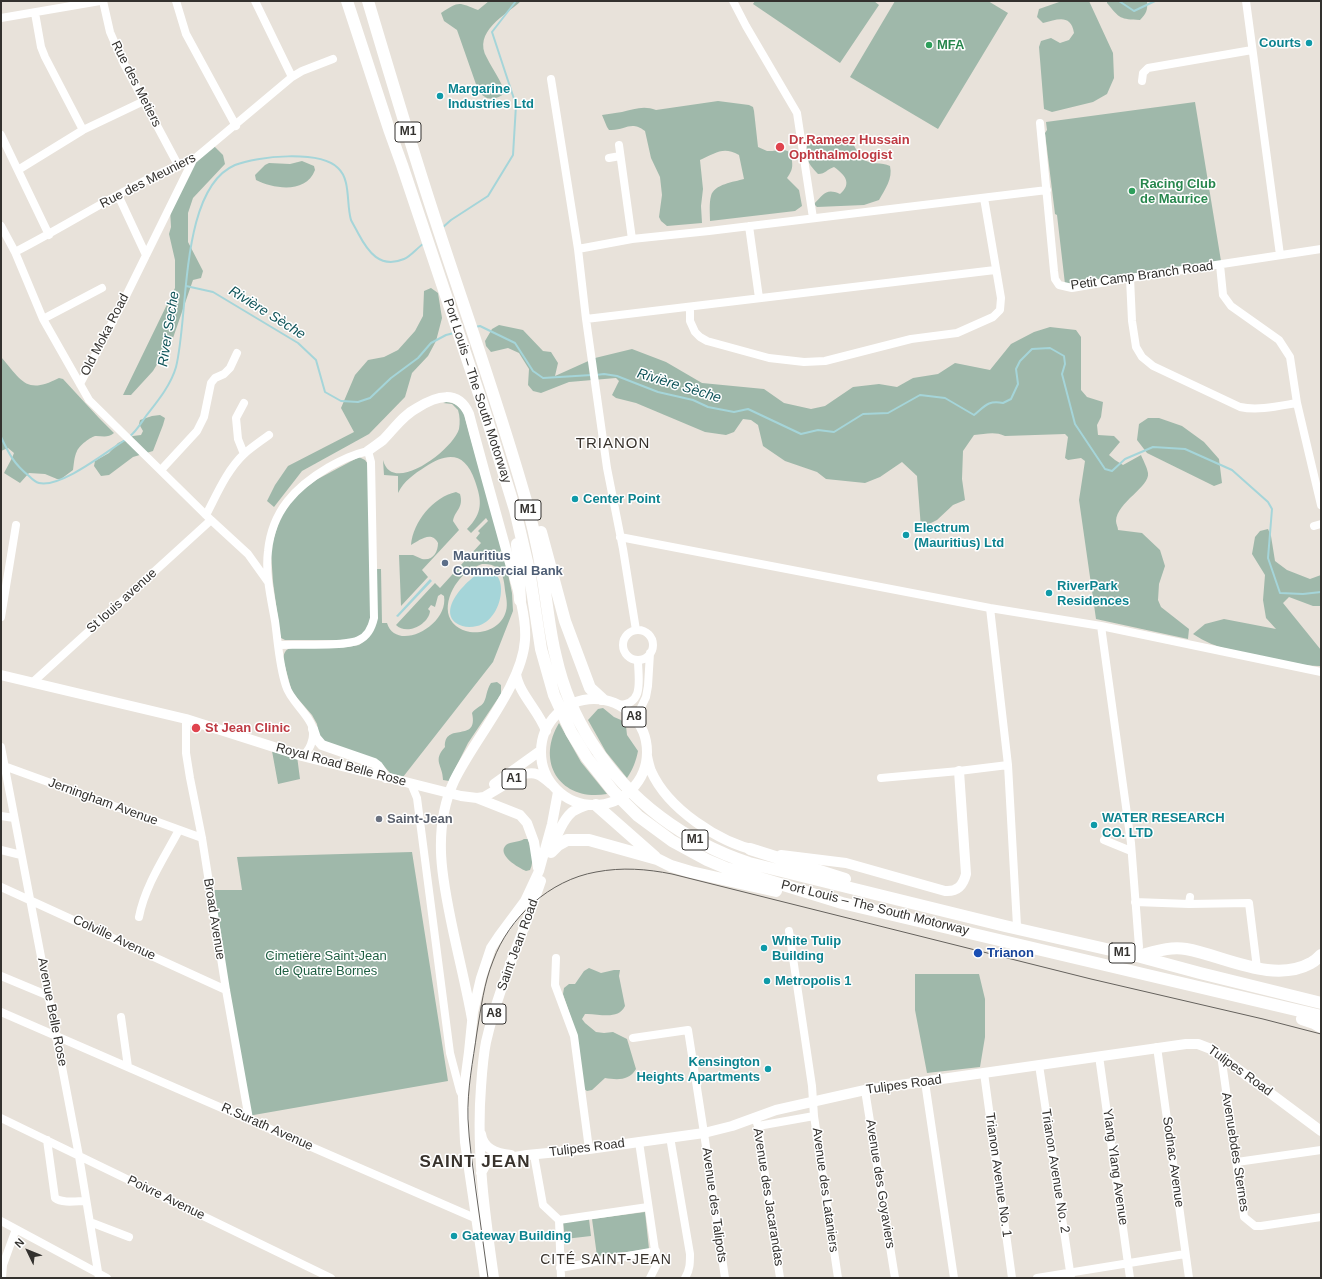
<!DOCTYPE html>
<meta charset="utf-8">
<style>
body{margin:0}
#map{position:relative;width:1322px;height:1279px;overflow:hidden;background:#e8e2da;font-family:Arial,sans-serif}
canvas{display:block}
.frame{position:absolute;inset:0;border:2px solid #33312e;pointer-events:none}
.north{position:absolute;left:8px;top:1231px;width:40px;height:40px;-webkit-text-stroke:3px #fff;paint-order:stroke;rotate:313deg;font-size:11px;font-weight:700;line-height:16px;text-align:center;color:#33312e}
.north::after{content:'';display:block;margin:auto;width:14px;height:18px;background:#33312e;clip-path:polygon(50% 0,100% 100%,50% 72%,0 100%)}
</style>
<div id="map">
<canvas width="1322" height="1279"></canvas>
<div class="frame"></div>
<div class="north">N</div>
</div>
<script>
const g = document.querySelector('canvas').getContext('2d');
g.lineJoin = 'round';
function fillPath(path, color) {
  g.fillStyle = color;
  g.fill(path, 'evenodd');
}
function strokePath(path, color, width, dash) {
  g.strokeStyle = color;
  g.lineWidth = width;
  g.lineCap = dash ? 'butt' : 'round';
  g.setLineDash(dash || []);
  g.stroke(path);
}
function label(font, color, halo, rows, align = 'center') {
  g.font = font + ' Arial,sans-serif';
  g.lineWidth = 3;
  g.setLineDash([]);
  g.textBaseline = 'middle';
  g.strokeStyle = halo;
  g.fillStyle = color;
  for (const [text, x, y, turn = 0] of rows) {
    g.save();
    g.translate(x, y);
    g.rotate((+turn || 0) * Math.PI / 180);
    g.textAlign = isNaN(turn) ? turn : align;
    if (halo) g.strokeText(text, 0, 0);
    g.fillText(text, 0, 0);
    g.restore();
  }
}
fillPath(new Path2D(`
 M489 1H521C506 15 472 32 487 58 493 70 501 80 505 93 495 101 485 101 478 90L457 30 444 21 441 13C459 1 458 2 478 10Z
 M755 1H874L879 5 840 63 753 4Z
 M895 1H988L1008 13 938 129 850 77Z
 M1062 1H1089L1113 53 1114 78 1107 94 1093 102 1052 112 1044 109 1039 47 1041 41 1051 38 1060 43 1069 40 1074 33C1071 14 1058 19 1043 23L1037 17 1039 9Z
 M1107 1H1147C1148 10 1146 14 1140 20 1120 19 1120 19 1107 3Z
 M718 101 749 105 753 107 754 111 758 147C761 148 764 150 767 151 778 152 791 144 792 161 793 169 791 172 787 178L799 190 802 206 795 211 710 221C710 213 709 203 711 196 714 184 734 182 744 179L739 155C723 146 716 153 700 160L703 189 701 206 702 223 667 226 661 221 659 217 662 195 660 177 651 158 645 131C630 120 626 131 609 130L607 127 602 115C609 114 615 113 622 112 634 109 644 105 656 110Z
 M1195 102 1221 261 1065 284 1057 215 1055 214 1045 133 1047 130 1046 122Z
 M844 138C855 139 855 153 863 159 870 165 882 162 890 166 893 179 885 189 879 200L864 205 817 207 814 204C824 194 826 188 840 194 853 183 844 174 834 167 827 169 826 174 818 174 807 162 803 156 809 140L819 139 827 143Z
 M212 144 223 155 225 164 193 198 188 213V242L203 271 201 278 193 280 173 338 153 371 131 395H123L175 288V260L169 234 171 227 170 209 195 158Z
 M302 161 314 166 315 170C306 194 274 189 256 180L255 175 265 165 269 163 290 164Z
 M431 288 438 293 442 318 436 341 428 356 412 373 405 397 369 434 302 471 274 507 267 501 275 485 288 466 354 432 341 408 355 375 368 360 384 357 398 350 415 331 423 316 424 291Z
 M499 325 523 330 543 351 551 352 558 363 555 376 595 358 632 349 666 362 702 383 764 389 784 403 811 409 825 406 853 387 879 384 897 387 913 378 938 374 955 363 990 370 1011 344 1034 332 1050 327 1076 330 1081 337V390L1087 397 1103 402 1101 417 1097 425 1098 435 1114 436 1120 442 1109 455 1115 460 1123 465 1141 455C1143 460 1147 467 1148 473 1150 487 1117 502 1116 521 1116 524 1118 527 1118 530L1142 533 1160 550 1165 566 1159 584 1158 600 1161 607 1189 629 1188 639 1096 619 1079 500 1085 461 1081 458 1068 460 1065 458 1068 437 1065 434 1005 436C995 431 985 434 974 435L963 451 962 479 965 500 953 505 937 520 921 528 917 476 902 462 880 477 865 483 826 479 817 472 785 461 763 446 758 425 751 420 743 419 734 432 726 435 705 432 636 403 616 398 612 395 619 381 616 378 569 382 541 393 533 391 528 385 529 369 519 353 508 348 491 352 486 346 485 341 492 329Z
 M1 357C22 381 26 395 59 378L63 379 99 418 114 433C108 438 103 436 96 436 91 436 79 446 77 451 74 457 74 464 73 470L61 479H57L45 474 29 473 20 483 4 473 12 458 14 453 8 448 1 451Z
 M446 402C455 402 460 407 464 414L507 569 512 593 513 611 493 662 403 777 391 774 383 765 325 744 319 737 317 724 312 715 292 692 283 659C284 653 285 649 292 648L348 647 359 645 363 642 377 615V569H381L382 623H387C396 653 449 626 444 596L441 594 438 596 435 607 431 605 428 609 430 611C429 624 407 636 396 625L435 583 440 588 481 543 476 538 480 533 478 531 488 521 486 518 471 533 467 529C483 513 482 501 475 481 465 452 448 452 425 467 414 474 404 481 398 493V476L384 475 383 460C392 496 453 450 459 429 460 423 460 416 458 410L452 404 443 403ZM482 564C486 564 490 564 494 566 503 570 504 581 505 590 506 597 508 604 506 611 502 627 485 634 470 632 464 631 460 629 456 626 438 611 453 582 468 571 472 568 477 566 482 564Z
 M160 415 165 418 163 425 153 451 133 457 109 475 101 476 94 466 95 461 109 453 118 443 133 436 141 435 143 431 139 424 140 420 152 416Z
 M1148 418H1159L1182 426 1204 442 1219 459 1222 483 1214 486 1147 453 1137 440 1139 424Z
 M359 457 365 460 368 464 371 618 366 630 360 636 349 640H285L281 638 280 634 273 582 271 553 272 544 280 518 295 496 316 480Z
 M456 492 460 494C464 508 455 510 453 521L459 530 422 570 428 577 401 606 399 555C404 555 409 555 413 555 416 556 419 558 422 559 433 561 438 552 438 543 431 530 419 541 411 545 413 522 433 497 456 492Z
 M1268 529 1271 536 1275 561 1287 570 1310 579 1321 575V606H1313L1289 597 1283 603 1321 650V664L1320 666C1301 666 1284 662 1265 658 1239 653 1216 649 1193 634L1205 624 1224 619 1276 629 1266 618 1263 600 1265 575 1252 554 1255 537 1260 531Z
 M497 682 501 685V694L468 743 449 781 443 780C443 765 432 761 445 747 444 721 479 744 472 713 475 708 481 707 484 702 487 696 486 691 491 683Z
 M603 708 614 717 621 720 626 726 627 735 638 751C636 761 633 769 627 778L606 752 588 720 598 709Z
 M559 723 581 762 607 794C561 802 535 763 559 723Z
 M272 751 297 756 300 779 278 784Z
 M524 839H528C531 849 535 860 530 870L526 871C519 868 496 855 506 845 511 841 518 843 524 839Z
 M412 852 448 1081 248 1116 212 890H242L237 857Z
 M589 968 601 973 614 970H620L619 976 625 1006C618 1021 598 1013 585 1014L582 1019 585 1023 596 1032 604 1033 613 1032 627 1039 636 1069C629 1081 617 1080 605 1078L592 1090 587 1091 584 1089 572 1021 563 994 564 988 569 984H575L584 971Z
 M915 974H979L985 999V1037L980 1067 927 1073 915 1010Z
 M645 1212 649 1249 597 1256 592 1219Z
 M589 1219 591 1236 565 1239 563 1222Z`), '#9fb8aa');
fillPath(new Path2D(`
 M484 570C511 568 504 620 477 626 469 628 462 627 456 623 437 608 470 577 484 570Z
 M430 579 432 581 398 617 396 616Z`), '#a5d5d9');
strokePath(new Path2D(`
 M1119 1 1134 11 1155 1
 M442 228 451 220 488 196 513 155 516 105 492 32 516 1
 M186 286 213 292 298 343 316 360 325 392 341 401 358 402 370 398 391 378 418 358 431 343 446 335 454 333
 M475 327 480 326 515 343 533 371 543 378 592 375
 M596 375 604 374 617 376 658 392 693 400 708 407 734 412 748 409 801 434 818 430 834 432 863 414 888 413 920 395 945 398 974 415C985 406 988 400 1003 403L1011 399 1018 384 1016 369 1020 361 1032 349 1050 348 1064 356 1065 364 1062 374 1075 424 1105 469 1112 471 1125 459 1153 447 1185 449 1232 470 1268 502 1272 509 1268 558 1280 593 1303 594 1321 592
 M1 437C9 454 14 464 29 476 32 479 35 482 39 483 61 488 106 452 125 440
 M129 437C136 432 141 423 146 416 157 402 171 385 176 367 189 317 179 189 235 165 257 156 320 150 338 168 351 180 346 203 351 220 353 224 356 229 358 233 368 252 380 269 404 259 411 256 417 248 423 244`), '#a5d5d9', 2);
strokePath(new Path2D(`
 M103 1 110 32 123 62 178 165
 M176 1 186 34 236 126
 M255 1 292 77
 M733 1 746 26 797 113 813 218
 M1246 1 1280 255
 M35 13 41 47 45 57 83 130
 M1 18 100 1
 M551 79 578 249 586 319 607 468 623 549 636 630
 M1142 81 1143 73 1148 68 1252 50
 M1040 123 1054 271 1055 279 1059 285 1072 288 1130 278 1321 249
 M1 135 49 235
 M619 145 632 239
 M609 158 620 156
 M18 170 83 130 144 101
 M118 195 146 255
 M1 226 15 252 43 319 89 400 211 520 248 554 268 582
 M749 226 759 298
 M578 249 632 239 709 231 1047 190
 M15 252C58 230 99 204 142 182 159 174 175 165 193 160L292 77 302 71 333 59
 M1220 265 1223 295 1231 306 1279 340 1290 357 1297 403 1321 505
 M1130 278 1132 321 1136 347 1142 357 1153 366 1240 407C1258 411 1279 406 1297 403
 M690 307V321L695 332 700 337 707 341 769 358 804 362 825 361 911 339 957 333 993 317 1000 310 1001 298 984 198
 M43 319 102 288
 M586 319 995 270
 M80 384 125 298 193 160
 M244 403 236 418 238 439 244 454
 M161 470 197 431 204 417 211 383 215 378 224 374 230 368 237 353
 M206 515C217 494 227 470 244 454 252 447 261 441 269 435
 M1314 526 1321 524
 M620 537 990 608 1101 626 1321 672
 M990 608 1008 765 1017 926
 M1 617 16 525
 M1101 626 1131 843 1139 947 1131 955
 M623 645a15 15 0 1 1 30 0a15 15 0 1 1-30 0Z
 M278 645C295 644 347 647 359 640 368 636 372 627 374 618L371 462 368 451C352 455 344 459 329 467 295 487 272 511 268 551 265 574 271 598 275 621 278 642 279 665 286 686 290 701 312 717 313 730 314 739 310 751 302 756
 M33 682 211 520
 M619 705C645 704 638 679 638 660
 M186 719V753L190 778 202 838 226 990 249 1119
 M641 728 638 714 646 697 648 686 650 653
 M1 747 79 1156 99 1278
 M4 766 202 838
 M881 778 959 771 1008 765
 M409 783 412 786 417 798 450 1053 460 1091 463 1097
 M1 816 14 818
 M1104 840 1131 851
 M1 850 21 855
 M1 887 226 990
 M1135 902 1189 904 1190 897
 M1189 904 1249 903 1257 968
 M139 917C145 886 164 858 179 830
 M789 931 812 1086 814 1116 838 1278
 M556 958 555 985 574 1036 589 1149
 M1 976 49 996
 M1 1012 477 1219
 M121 1017 128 1067
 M633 1038 688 1030 704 1133 725 1278
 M1157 1047 1189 1278
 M1221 1055 1244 1217 1255 1226H1261L1321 1217
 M1099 1056 1130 1278
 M1039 1065 1071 1278
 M984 1073 1012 1278
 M925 1082 954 1278
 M865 1090 895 1278
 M755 1117 758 1126 780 1278
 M1 1118 331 1278
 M758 1126 814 1116
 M670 1137 690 1254C690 1263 690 1270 685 1278
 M47 1140 55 1198C63 1204 77 1201 86 1201
 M639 1142 657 1264 650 1278
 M534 1155 543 1205 559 1220 561 1278
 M1237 1162 1321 1150
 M559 1220 648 1207
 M1 1221 107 1278
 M90 1222 129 1237
 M560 1268 656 1251
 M2 1278 3 1265 16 1229
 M1037 1278 1185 1254`), '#fff', 8);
strokePath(new Path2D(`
 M368 451C373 447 378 444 383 440 394 429 403 415 417 408 436 396 458 389 469 414 481 460 494 506 507 553 514 578 527 613 525 640 522 686 474 739 454 781 431 831 443 884 454 935 460 963 467 991 472 1019
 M516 674C519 694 539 711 546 731
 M1 675 186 719 302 756 461 796 477 798 484 797 521 775C535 771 540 774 551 784
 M541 752a53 53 0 1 1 106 0a53 53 0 1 1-106 0Z
 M313 729 316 738 322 745 374 763 378 766 386 778
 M647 756C648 761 649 766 651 771 668 809 718 842 758 851
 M494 784 540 751
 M477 798 520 815 527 823 534 842 538 868
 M551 852C556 839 561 822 572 812 576 809 582 807 587 805
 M781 855 846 863 945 891C957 892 963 886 966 874L959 771
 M481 1134C483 1149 498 1154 511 1155
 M481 1173 486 1164 503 1159 527 1155 589 1149 704 1133 732 1126 776 1110 865 1090 1186 1044H1198L1211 1049 1321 1131
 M485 1278 465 1142 463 1097 469 1052 473 1012 481 978 491 948 499 936 525 901 539 871 552 824 558 792
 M494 1278C485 1215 476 1151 481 1087 482 1072 483 1057 486 1042 499 986 523 934 541 881`), '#fff', 10);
strokePath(new Path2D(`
 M347 1 389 129 402 165 483 406 515 510 529 570 541 649 554 695 571 732 587 758 613 791 638 816 672 841 707 860 726 868 780 884 842 903 1321 1016
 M368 1C390 75 412 149 436 222 467 317 501 411 528 508 536 538 542 568 546 599 549 619 551 638 556 657 563 688 575 717 592 743 629 801 685 842 749 863L1005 926 1137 956 1200 973 1321 1003
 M541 532 565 621 590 688 602 699
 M517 544 520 600
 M596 805 655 857
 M750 849 845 879
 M551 852 558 845 567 840H589L657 859 671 866 691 872 776 891
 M1138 956C1154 952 1170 946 1186 949 1225 956 1273 984 1311 963 1315 961 1318 958 1321 955
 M1302 1019 1314 1023 1321 1027`), '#fff', 12);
strokePath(new Path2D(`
 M488 1278C484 1249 480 1220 476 1191 473 1167 469 1143 468 1119 467 1089 473 1061 477 1032 481 1008 484 983 493 961 509 917 550 880 596 872 622 867 647 869 672 874L1091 979 1263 1019 1321 1034`), '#64615c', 1);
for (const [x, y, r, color] of [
 [1309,43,4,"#0f9aa8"],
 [929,45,4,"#2e9e5b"],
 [440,96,4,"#0f9aa8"],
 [780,147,5,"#e0444e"],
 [1132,191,4,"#2e9e5b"],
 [575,499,4,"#0f9aa8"],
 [906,535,4,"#0f9aa8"],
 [445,563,4,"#5c6f8a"],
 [1049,593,4,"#0f9aa8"],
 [196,728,5,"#e0444e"],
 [379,819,4,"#6b7280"],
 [1094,825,4,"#0f9aa8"],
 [764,948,4,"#0f9aa8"],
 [978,953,5,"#1a4fb4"],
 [767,981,4,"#0f9aa8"],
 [768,1069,4,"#0f9aa8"],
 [454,1236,4,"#0f9aa8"]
]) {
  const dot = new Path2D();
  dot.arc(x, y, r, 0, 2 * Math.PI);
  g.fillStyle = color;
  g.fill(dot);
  strokePath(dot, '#fff', 1.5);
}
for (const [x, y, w] of [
 [408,132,26],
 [528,510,26],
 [634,717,24],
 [514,779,24],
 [695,840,26],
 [1122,953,26],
 [494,1014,24]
]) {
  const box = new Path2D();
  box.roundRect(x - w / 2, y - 10, w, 20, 3);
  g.fillStyle = '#fff';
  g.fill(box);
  strokePath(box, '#33312e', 1);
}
label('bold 12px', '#33312e', null, [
 ["M1",408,132],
 ["M1",528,510],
 ["A8",634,717],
 ["A1",514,779],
 ["M1",695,840],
 ["M1",1122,953],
 ["A8",494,1014]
]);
label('bold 13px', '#0d838f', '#fff', [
 ["Courts",1301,43,"right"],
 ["Margarine",448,89],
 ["Industries Ltd",448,104],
 ["Center Point",583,499],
 ["Electrum",914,528],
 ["(Mauritius) Ltd",914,543],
 ["RiverPark",1057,586],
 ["Residences",1057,601],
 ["WATER RESEARCH",1102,818],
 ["CO. LTD",1102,833],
 ["White Tulip",772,941],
 ["Building",772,956],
 ["Metropolis 1",775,981],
 ["Kensington",760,1062,"right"],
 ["Heights Apartments",760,1077,"right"],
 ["Gateway Building",462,1236]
], 'left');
label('bold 13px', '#27864d', '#fff', [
 ["MFA",937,45],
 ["Racing Club",1140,184],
 ["de Maurice",1140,199]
], 'left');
label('13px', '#33312e', '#fff', [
 ["Rue des Metiers",136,84,63],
 ["Rue des Meuniers",148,181,-27],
 ["Petit Camp Branch Road",1142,276,-8],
 ["Old Moka Road",105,335,-63],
 ["Port Louis – The South Motorway",477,391,72],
 ["St louis avenue",122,601,-42],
 ["Royal Road Belle Rose",341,765,15],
 ["Jerningham Avenue",103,802,20],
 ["Port Louis – The South Motorway",875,908,14],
 ["Broad Avenue",214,919,81],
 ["Colville Avenue",114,938,25],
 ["Saint Jean Road",518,945,-70],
 ["Avenue Belle Rose",52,1012,79],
 ["Tulipes Road",1240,1071,36],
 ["Tulipes Road",904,1085,-8],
 ["R.Surath Avenue",267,1127,24],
 ["Tulipes Road",587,1148,-7],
 ["Avenuebdes Sternes",1235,1152,81],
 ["Sodnac Avenue",1173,1162,82],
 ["Ylang Ylang Avenue",1115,1167,82],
 ["Trianon Avenue No. 2",1055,1171,81],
 ["Trianon Avenue No. 1",998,1175,82],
 ["Avenue des Goyaviers",880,1184,81],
 ["Avenue des Lataniers",825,1190,82],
 ["Avenue des Jacarandas",768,1197,81],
 ["Poivre Avenue",166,1198,26],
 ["Avenue des Talipots",714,1205,82]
]);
label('bold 13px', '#be3a42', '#fff', [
 ["Dr.Rameez Hussain",789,140],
 ["Ophthalmologist",789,155],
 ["St Jean Clinic",205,728]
], 'left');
label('bold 13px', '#4e5e75', '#fff', [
 ["Mauritius",453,556],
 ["Commercial Bank",453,571]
], 'left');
label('bold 13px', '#5b616d', '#fff', [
 ["Saint-Jean",387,819]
], 'left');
label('bold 13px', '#164399', '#fff', [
 ["Trianon",987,953]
], 'left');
label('13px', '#1f5f43', '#fff', [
 ["Cimetière Saint-Jean",326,956],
 ["de Quatre Bornes",326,971]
]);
label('italic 14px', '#11555a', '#fff', [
 ["Rivière Sèche",267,313,32],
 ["River Seche",169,329,-81],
 ["Rivière Sèche",679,386,17]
]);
g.letterSpacing = '1px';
label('14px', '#38322c', '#fff', [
 ["CITÉ SAINT-JEAN",606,1260]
]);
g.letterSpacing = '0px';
g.letterSpacing = '1px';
label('15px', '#38322c', '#fff', [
 ["TRIANON",613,444]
]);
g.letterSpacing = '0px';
g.letterSpacing = '1px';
label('bold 17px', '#38322c', '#fff', [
 ["SAINT JEAN",475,1162]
]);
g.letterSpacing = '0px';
</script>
